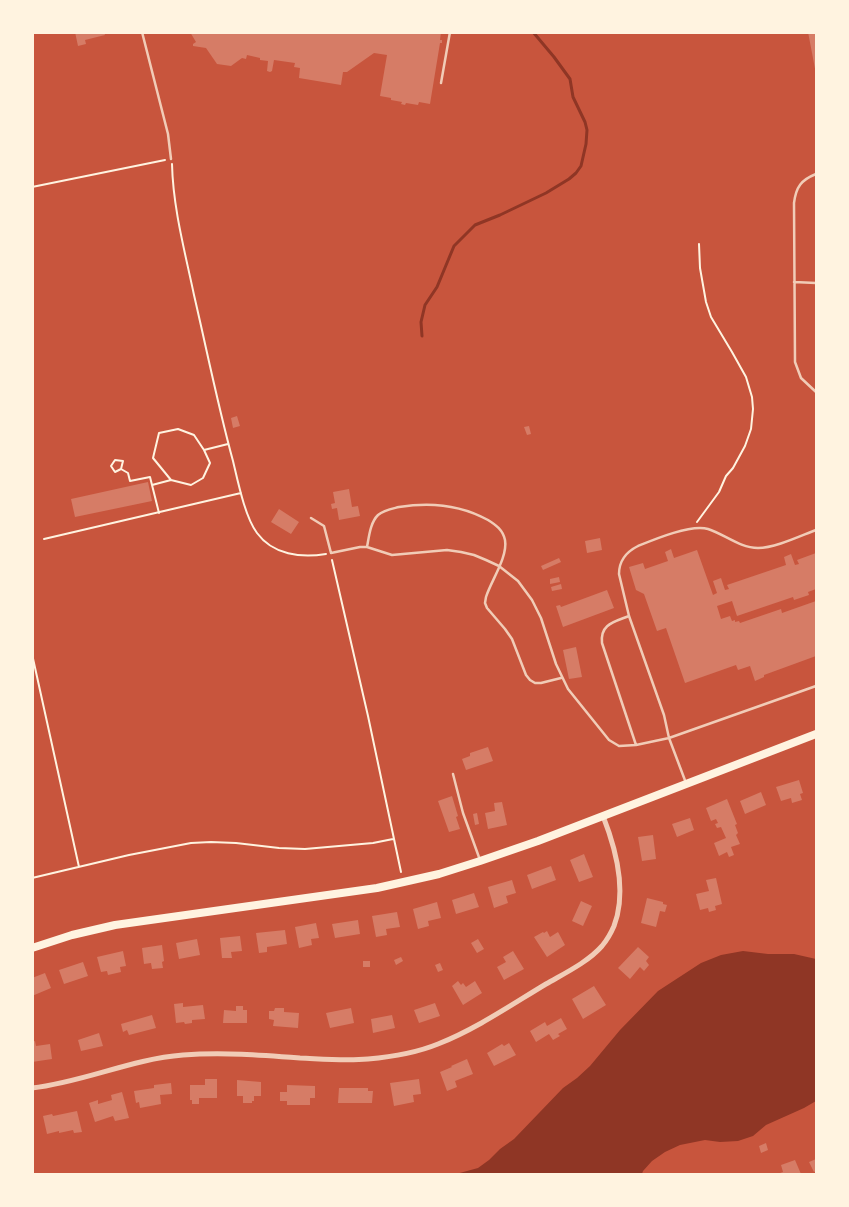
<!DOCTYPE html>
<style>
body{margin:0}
#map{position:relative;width:849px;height:1207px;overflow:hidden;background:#c8553d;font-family:Literata,serif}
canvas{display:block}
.frame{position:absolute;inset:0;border:34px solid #fff3e0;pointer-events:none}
</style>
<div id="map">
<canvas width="849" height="1207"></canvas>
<div class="frame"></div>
</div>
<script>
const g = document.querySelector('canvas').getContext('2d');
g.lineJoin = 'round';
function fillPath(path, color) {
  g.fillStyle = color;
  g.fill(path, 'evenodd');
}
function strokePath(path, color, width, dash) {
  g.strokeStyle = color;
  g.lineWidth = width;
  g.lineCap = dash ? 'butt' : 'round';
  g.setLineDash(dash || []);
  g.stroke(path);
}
fillPath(new Path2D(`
 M743 951 768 954H794L816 959V1101L804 1108 766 1125 753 1136 738 1141 720 1142 705 1140 680 1145 665 1152 652 1161 643 1171 642 1174H441H456L478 1168 489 1160 500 1149 514 1139 563 1088 577 1078 590 1066 620 1030 658 991 701 963 721 955Z`), '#8f3625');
strokePath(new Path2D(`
 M422 336 421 322 425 305 437 287 454 246 475 225 500 215 546 193 569 179 576 173 581 166 586 144 587 130 585 122 573 97 570 79 554 57 533 32`), '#8f3625', 3);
fillPath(new Path2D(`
 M75 32H104L105 35 85 40 86 44 78 46Z
 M190 32H441L440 40H442V43H440L430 104 419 102 418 105 406 103 405 105 401 104 402 102 391 100V98L380 96 387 55 374 53 347 72H343L341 85 299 78 300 68 294 67 295 63 274 60 272 71 270 72 267 71 268 61 260 60V58L247 55 246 59 242 58 231 66 217 64 206 48 193 46V44L196 42Z
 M808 32H816V74Z
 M237 416 240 426 233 428 231 418Z
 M529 426 531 434 527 435 524 427Z
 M148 482 152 501 75 517 71 499Z
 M349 489 352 507 358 506 360 516 339 520 337 508 332 509 331 504 335 503 333 492Z
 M279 509 299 522 291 534 271 522Z
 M600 538 602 550 587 553 585 541Z
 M671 549 674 558 697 550 713 595 717 593 713 581 721 578 725 590 729 589 727 585 786 565 784 557 791 554 795 565 799 564 797 560 816 553V589L808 592 809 595 794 600 793 597 737 616 732 601 717 606 721 619 730 616 732 621 735 620V622L739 621 740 623 781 609 782 613 816 601V656L764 675V677L755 681 750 666 738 670 736 665 685 683 666 628 657 631 644 594 636 590 629 567 643 563 645 569 668 561 665 552Z
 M559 558 561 562 543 570 541 566Z
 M559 577 560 582 550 584V579Z
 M561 584 562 589 552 591 551 587Z
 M607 590 614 608 563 627 556 606 560 605 561 607Z
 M576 647 582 677 569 679 563 650Z
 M488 747 493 761 466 770 462 759 470 756V753Z
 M799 780 803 793 800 794 802 800 792 803 791 798 781 801 776 787Z
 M761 792 766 805 745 814 740 801Z
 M452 796 458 816 456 817 460 829 449 832 438 801Z
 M727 799 737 824 735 825 738 833 736 835 740 844 731 847 734 855 729 857 727 852 719 856 714 843 726 838 721 827 717 828 715 824 718 823 716 819 711 821 706 808Z
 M502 802 507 825 488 829 485 813 495 811 494 803Z
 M477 813 479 824 475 825 473 814Z
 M690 818 694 830 677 837 672 824Z
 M653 835 656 859 642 861 638 837Z
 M584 854 593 877 579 882 570 860Z
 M551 866 556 880 532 889 527 875Z
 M716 878 722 904 715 906 716 910 709 912 708 908 700 910 696 894 709 891 706 880Z
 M512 880 516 893 506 896 508 903 494 908 488 887Z
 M474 893 479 907 456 914 452 900Z
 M647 898 663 902V904L667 905 665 912 660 911 656 927 641 923Z
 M581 901 592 906 583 926 572 921Z
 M437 902 441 918 428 921 429 926 418 929 413 909Z
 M397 912 400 927 386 929 387 935 376 937 372 916Z
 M358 920 360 934 335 938 332 924Z
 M316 923 319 938 311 939 312 945 299 948 295 927Z
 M285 930 287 944 267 947V952L259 953 256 933Z
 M547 931 550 937 558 932 565 945 547 957 534 937 543 932 544 933Z
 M240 936 242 951 231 952 232 958H222L220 938Z
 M197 939 200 955 179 959 176 943Z
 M478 939 484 949 477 953 471 943Z
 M162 945 164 961 162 962 163 968 152 969 151 963 144 964 142 948Z
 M638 947 649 957 646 961 649 965 644 971 640 967 630 979 618 968Z
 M123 951 126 966 120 967 121 972 108 975 107 971 101 972 97 957Z
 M513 951 524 969 504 980 497 967 506 962 503 957Z
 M401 957 403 961 396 965 394 960Z
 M363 961H370V967H363Z
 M83 962 88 976 64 984 59 970Z
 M440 963 443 970 438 972 435 965Z
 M45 973 51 988 32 996V978Z
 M458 981 461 985 463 983 466 987 475 981 482 993 463 1005 452 986Z
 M594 986 606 1005 583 1019 572 999Z
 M183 1003V1007L203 1005 205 1019 192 1020V1023L185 1024 184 1022 176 1023 174 1004Z
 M435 1003 440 1016 419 1023 414 1010Z
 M236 1006H243V1010H247V1023H223L224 1010 236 1011Z
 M275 1008H284V1012L299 1013 298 1028 273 1026 274 1020 269 1019V1011H274Z
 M351 1008 354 1023 330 1028 326 1013Z
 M152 1015 156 1028 129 1035 127 1030 123 1032 121 1024Z
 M392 1015 395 1028 373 1033 371 1019Z
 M561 1018 567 1029 558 1034 560 1036 553 1040 549 1034 536 1042 530 1031 545 1022 547 1026Z
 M99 1033 103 1046 81 1051 78 1040Z
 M35 1041 36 1046 50 1044 52 1059 32 1062V1042Z
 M509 1043 516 1055 494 1066 487 1053 502 1044 504 1046Z
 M467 1059 473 1074 455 1081 457 1087 447 1091 440 1072 452 1067 451 1066Z
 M205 1079H217V1098H199V1104H192V1100H190V1085H205Z
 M419 1079 421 1094 413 1095 414 1102 394 1106 390 1083Z
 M237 1080 261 1082V1096H254V1101H252V1103H243V1096H237Z
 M171 1083 172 1094 160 1095 161 1104 140 1108 139 1102 136 1103 134 1091 154 1088V1085Z
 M287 1085 315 1086V1098H310V1105H287V1101H280V1092H287Z
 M339 1088H368V1091H373L372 1103H338Z
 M122 1092 129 1118 115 1121 113 1116 95 1122 89 1103 98 1100V1104L112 1100 111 1095Z
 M77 1111 82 1132 74 1133 73 1130 59 1133V1131L47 1134 43 1116 52 1114 53 1116Z
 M766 1143 768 1150 761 1153 759 1146Z
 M816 1159V1171L814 1172 809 1162Z
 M795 1160 801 1174H777L783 1172 781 1165Z`), '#d67c66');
strokePath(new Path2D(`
 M172 164C173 208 185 252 194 295 207 351 218 406 233 461 238 482 245 517 257 533 273 555 301 558 326 554
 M32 187 165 160
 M204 450 228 444
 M121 469 123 461 115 460 111 466 115 472 121 469 128 473 130 481 150 477 159 513
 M152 485 171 480 191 485 203 478 210 463 204 450 194 435 178 429 159 433 153 458 171 480
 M697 522 719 492 726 476 733 468 745 446 751 429 753 409 752 397 746 377 732 352 711 317 706 302 700 268 699 244
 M44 539 241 493
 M332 560 368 716 401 872
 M32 654 79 867
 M32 878 129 855 191 843 211 842 236 843 279 848 305 849 373 843 393 839`), '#fff3e0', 2);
strokePath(new Path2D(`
 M142 32 168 134 171 159
 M441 83 450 32
 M816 174C801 180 796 187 794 203L795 362 801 378 816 392
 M794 282 816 283
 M311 518 324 526 331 553 360 547H367L392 555 447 550 461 552 474 555 486 560 499 566 518 581 532 600 541 618 556 664 568 689 609 740 619 746 636 745 669 738 816 686
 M367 547C369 537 370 523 378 515 384 510 391 509 399 507 429 502 461 505 488 520 496 525 503 530 505 540 508 557 491 581 486 597L485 603 487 608 505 629 512 639 526 675 530 680 535 683H541L561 678
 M629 616C614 622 600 624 602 643L636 745
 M453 774 463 813 480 860
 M686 783 669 738 664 715 629 616 619 574C619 560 626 552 638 546 655 539 691 524 708 529 724 534 740 548 758 548 775 548 800 536 816 530`), '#f1ccb7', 2.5);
strokePath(new Path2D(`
 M32 1088C84 1082 131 1059 183 1055 222 1052 261 1055 300 1058 323 1059 345 1061 368 1059 391 1057 416 1053 438 1044 476 1029 511 1005 546 984 565 973 588 962 602 946 607 940 611 933 614 926 627 892 616 849 603 816`), '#f1ccb7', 5);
strokePath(new Path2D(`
 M32 948 72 935 115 925 377 888 439 874 480 861 538 841 816 734`), '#fff3e0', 8);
</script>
